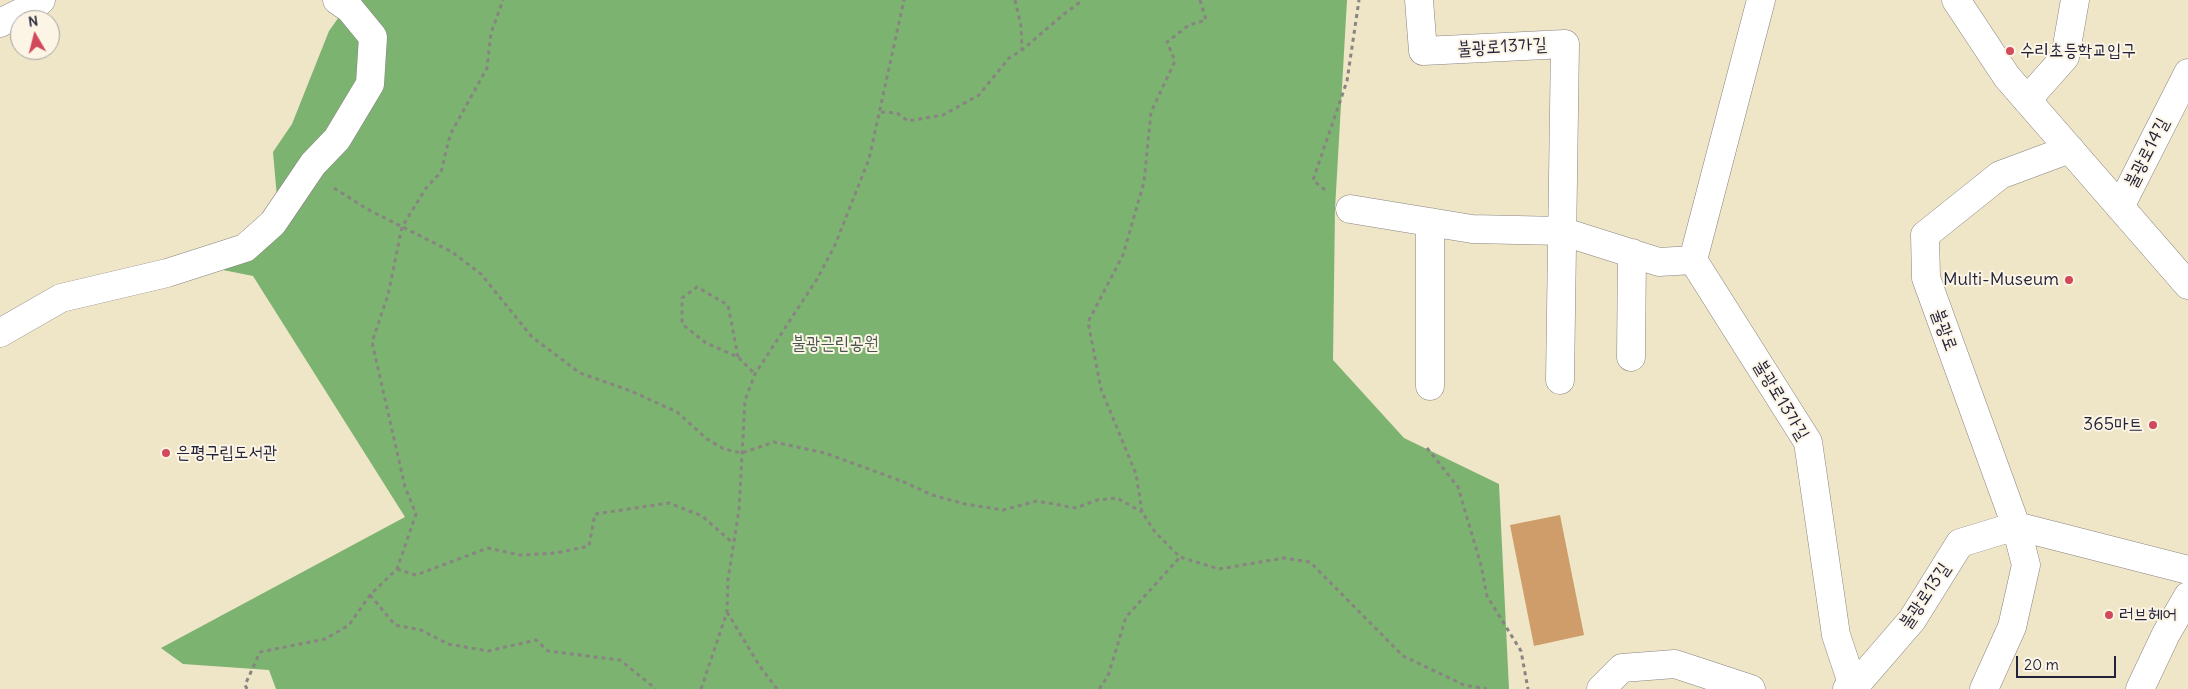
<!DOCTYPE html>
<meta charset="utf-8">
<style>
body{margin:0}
#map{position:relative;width:2188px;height:689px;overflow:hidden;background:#efe5c7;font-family:Delius,sans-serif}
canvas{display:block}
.north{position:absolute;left:10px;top:10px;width:50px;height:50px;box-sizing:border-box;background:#fcf5e5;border:1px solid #a5a1a1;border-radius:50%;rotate:352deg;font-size:14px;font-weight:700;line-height:20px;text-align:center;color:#22223b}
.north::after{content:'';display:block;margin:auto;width:18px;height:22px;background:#d1495b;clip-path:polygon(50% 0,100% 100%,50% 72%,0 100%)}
.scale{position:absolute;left:2016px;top:656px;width:100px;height:22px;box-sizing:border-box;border:2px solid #22223b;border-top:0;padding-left:6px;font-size:15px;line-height:18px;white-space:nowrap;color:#22223b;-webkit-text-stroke:4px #fcf5e5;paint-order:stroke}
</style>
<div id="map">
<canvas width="2188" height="689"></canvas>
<div class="north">N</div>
<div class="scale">20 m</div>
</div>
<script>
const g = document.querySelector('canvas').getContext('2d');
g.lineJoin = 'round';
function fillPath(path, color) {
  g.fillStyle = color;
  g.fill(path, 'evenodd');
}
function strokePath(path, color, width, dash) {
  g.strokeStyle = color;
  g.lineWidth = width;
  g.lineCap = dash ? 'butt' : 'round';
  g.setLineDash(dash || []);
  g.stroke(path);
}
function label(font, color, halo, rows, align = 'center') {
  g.font = font + ' Delius,"Poor Story",sans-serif';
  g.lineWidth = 4;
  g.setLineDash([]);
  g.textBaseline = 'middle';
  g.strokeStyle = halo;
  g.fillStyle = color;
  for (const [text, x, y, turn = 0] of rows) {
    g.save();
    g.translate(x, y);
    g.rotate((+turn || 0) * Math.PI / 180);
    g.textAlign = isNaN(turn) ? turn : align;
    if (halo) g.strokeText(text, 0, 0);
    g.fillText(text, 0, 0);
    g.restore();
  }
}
fillPath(new Path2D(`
 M351 0H1347L1335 209 1333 360 1404 438 1499 484 1509 689H276L269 670 183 664 161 648 405 517 253 276 223 270 227 256 278 209 273 152 292 124 329 31Z`), '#7cb370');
fillPath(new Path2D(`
 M1560 515 1584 635 1534 646 1510 525Z`), '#ce9d6a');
const minor = new Path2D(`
 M1419 0 1423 51 1565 44 1560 380
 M0 23 34 6 41 0
 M2027 100 2065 57 2075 0
 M2120 207 2188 73
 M1350 209 1472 229 1561 231 1659 262 1693 260
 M1693 260 1808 442 1836 635 1854 689
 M1693 260 1761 0
 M0 333 61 298 167 273 245 248 273 223 313 164 337 139 370 84 373 37 350 9 337 0
 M1631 357 1632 253
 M1430 386V222
 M1601 689 1622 668 1675 664 1751 689
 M1847 689 1855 686 1912 620 1960 543 2016 526 2188 570
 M1984 689 2012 627 2026 565 2016 526 1926 278 1925 235 2000 175 2070 149
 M2140 689 2166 634 2188 596`);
const major = new Path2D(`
 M1956 0 2007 77 2188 285`);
strokePath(minor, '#888481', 29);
strokePath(major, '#888481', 29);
strokePath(new Path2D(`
 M1015 0 1021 26 1022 50
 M1200 0 1206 20 1189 25 1167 42 1175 61 1151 112 1144 182 1123 255 1088 322 1101 389 1136 474 1142 512 1155 532 1180 557 1219 569 1284 558 1310 562 1403 656 1464 685 1487 689
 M881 112 897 113 908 121 943 115 979 95 1009 58 1022 50 1064 14 1083 0
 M334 188 367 209 452 252 481 274 532 337 580 373 631 391 677 412 707 439 724 449 742 453 774 442 825 453 904 482 932 495 965 504 1003 510 1037 501 1076 508 1097 500 1117 498 1142 512
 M1325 190 1313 180 1347 81 1359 0
 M738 357 728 305 697 287 682 298V324L706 343 738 357 755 374
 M1427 448 1458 487 1481 565 1487 596 1521 651 1528 689
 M397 569 416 575 488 548 520 555 556 553 589 546 595 514 669 503 702 516 733 543
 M370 595 395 625 421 630 448 644 488 651 536 640 548 651 620 660 656 689
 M727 612 759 665 777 689
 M247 689 245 685 260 652 325 639 349 625 370 595 397 569 416 514 405 487 372 342 388 295 402 227 426 188 441 172 450 135 487 68 491 33 503 0
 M701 689 727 612 728 579 739 510 745 400 755 374 817 279 835 245 869 159 904 0
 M1099 689 1108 676 1126 617 1180 557`), '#888481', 3, [4, 4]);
strokePath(minor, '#fff', 28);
strokePath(major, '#fff', 28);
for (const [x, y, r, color] of [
 [2010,51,5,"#d1495b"],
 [2069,280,5,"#d1495b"],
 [2153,425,5,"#d1495b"],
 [166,453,5,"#d1495b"],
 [2109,615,5,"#d1495b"]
]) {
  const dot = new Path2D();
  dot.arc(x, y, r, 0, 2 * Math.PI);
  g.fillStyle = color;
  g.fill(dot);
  strokePath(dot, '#fcf5e5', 2);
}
label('18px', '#22223b', '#fcf5e5', [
 ["불광로13가길",1502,47,-3],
 ["불광로14길",2147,153,-63],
 ["불광로",1944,330,70],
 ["불광로13가길",1781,400,59],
 ["불광로13길",1925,596,-56]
]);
label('18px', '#22223b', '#fcf5e5', [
 ["수리초등학교입구",2020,51],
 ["Multi-Museum",2059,280,"right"],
 ["365마트",2143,425,"right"],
 ["은평구립도서관",176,453],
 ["러브헤어",2119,615]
], 'left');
label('18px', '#465750', '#fcf5e5', [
 ["불광근린공원",835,344]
]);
</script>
